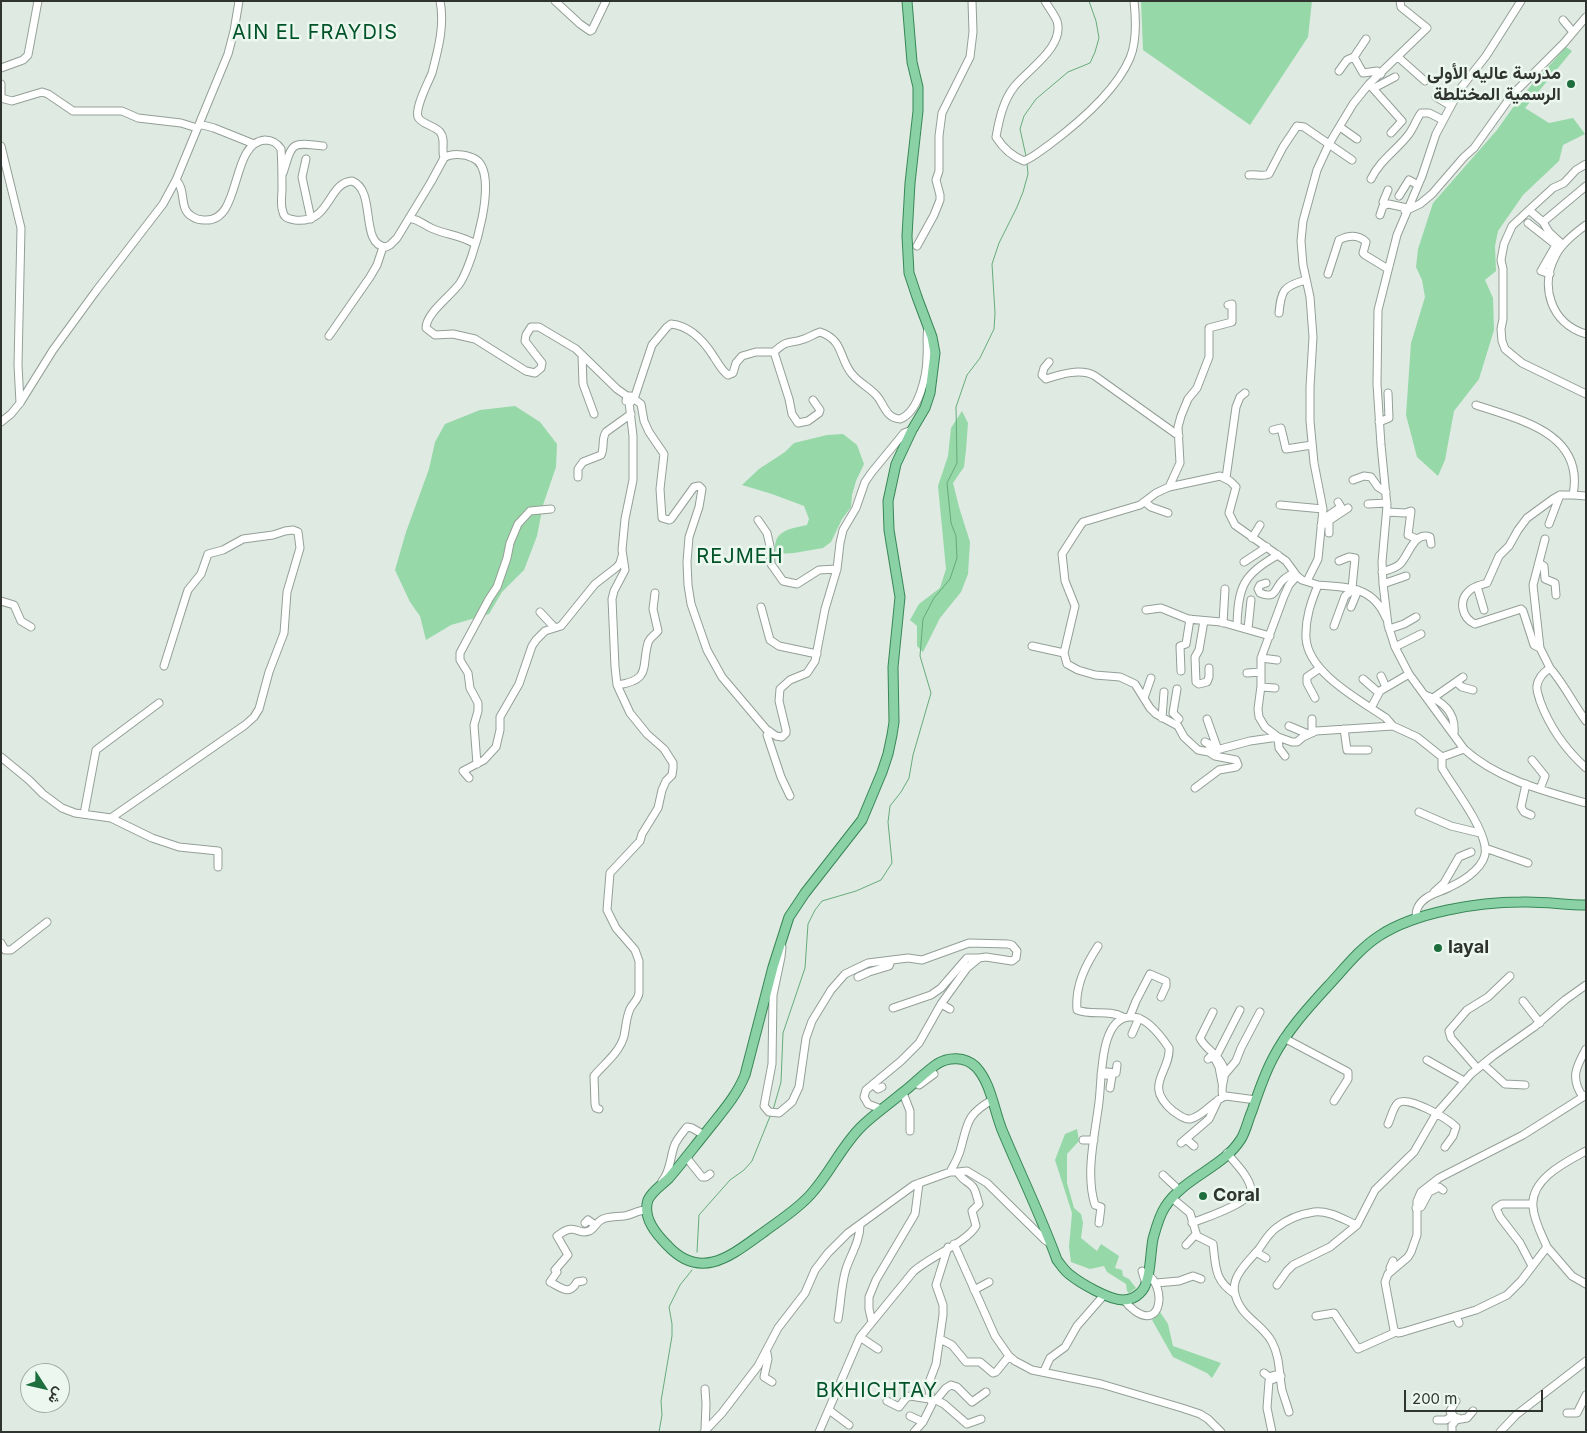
<!DOCTYPE html>
<meta charset="utf-8">
<style>
body{margin:0}
#map{position:relative;width:1587px;height:1433px;overflow:hidden;background:#dfeae2;font-family:Inter,Vazirmatn,sans-serif}
canvas{display:block}
.frame{position:absolute;inset:0;border:2px solid #303431;pointer-events:none}
.north{position:absolute;left:20px;top:1363px;width:50px;height:50px;box-sizing:border-box;background:#ecf8ef;border:1px solid #a1aaa3;border-radius:50%;rotate:125deg;font-size:14px;font-weight:700;line-height:20px;text-align:center;color:#303431}
.north::after{content:'';display:block;margin:auto;width:18px;height:22px;background:#1d6d3d;clip-path:polygon(50% 0,100% 100%,50% 72%,0 100%)}
.scale{position:absolute;left:1404px;top:1390px;width:139px;height:22px;box-sizing:border-box;border:2px solid #303431;border-top:0;padding-left:6px;font-size:15px;line-height:18px;white-space:nowrap;color:#303431;-webkit-text-stroke:4px #ecf8ef;paint-order:stroke}
</style>
<div id="map">
<canvas width="1587" height="1433"></canvas>
<div class="frame"></div>
<div class="north">ش</div>
<div class="scale">200 m</div>
</div>
<script>
const g = document.querySelector('canvas').getContext('2d');
g.lineJoin = 'round';
function fillPath(path, color) {
  g.fillStyle = color;
  g.fill(path, 'evenodd');
}
function strokePath(path, color, width, dash) {
  g.strokeStyle = color;
  g.lineWidth = width;
  g.lineCap = dash ? 'butt' : 'round';
  g.setLineDash(dash || []);
  g.stroke(path);
}
function label(font, color, halo, rows, align = 'center') {
  g.font = font + ' Inter,Vazirmatn,sans-serif';
  g.lineWidth = 5;
  g.setLineDash([]);
  g.textBaseline = 'middle';
  g.strokeStyle = halo;
  g.fillStyle = color;
  for (const [text, x, y, turn = 0] of rows) {
    g.save();
    g.translate(x, y);
    g.rotate((+turn || 0) * Math.PI / 180);
    g.textAlign = isNaN(turn) ? turn : align;
    if (halo) g.strokeText(text, 0, 0);
    g.fillText(text, 0, 0);
    g.restore();
  }
}
fillPath(new Path2D(`
 M1141 1H1312L1308 37 1250 125 1143 50Z
 M1566 47 1572 51 1525 108 1549 123 1573 118 1585 134 1563 145 1559 161 1523 195 1498 231 1495 246 1496 271 1485 280 1493 298 1494 330 1479 379 1454 411 1445 460 1438 476 1417 457 1406 415 1411 343 1425 297 1422 280 1416 267 1418 249 1433 203 1497 130 1519 99Z
 M515 406 540 422 557 444 556 467 543 505 537 536 524 570 502 592 489 614 451 625 426 640 420 616 410 602 395 570 406 532 429 469 435 442 445 424 480 410Z
 M962 411 968 423 966 450 964 467 953 483 959 507 970 542 968 574 961 592 940 618 923 652 917 646V626L910 620 919 604 940 588 946 569 938 486 948 456 951 428Z
 M843 434 857 445 864 464 856 481 852 495 851 507 842 519 831 542 823 548 794 553 776 554C771 531 789 529 807 525L809 519 804 506 772 494 742 485 759 469 785 452 794 443 827 435Z
 M1077 1129 1079 1141 1067 1154V1183L1074 1208 1081 1214 1083 1223 1081 1238 1097 1251 1101 1244 1119 1256 1115 1268 1122 1270 1123 1276 1129 1279 1136 1288 1129 1293 1127 1291 1126 1284 1107 1272 1104 1266 1090 1269 1071 1262 1069 1247 1072 1213 1055 1160 1065 1134Z
 M1160 1312 1168 1324 1173 1346 1221 1363 1212 1378 1207 1373 1173 1357 1152 1320Z`), '#96d8a8');
strokePath(new Path2D(`
 M1026 156 1020 129 1024 116 1036 99 1068 72 1090 63 1095 52 1099 38 1096 21 1089 1
 M773 1110 781 1082 783 1033 805 968 808 924 815 910 822 901 856 891 881 880 892 863 888 822 890 806 901 792 909 778 913 755 931 693 920 656 923 619 934 598 950 579 957 558 956 536 951 523 947 483 957 463 956 407 967 375 980 358 994 329 995 313 992 264 999 243 1017 207 1023 192 1028 174 1027 163
 M697 1252 699 1215 730 1180 744 1170 752 1161 771 1114
 M659 1432 662 1415 661 1401 672 1336V1324L669 1307 680 1285 692 1270`), '#66ab7b', 1);
const minor = new Path2D(`
 M440 1C445 25 438 50 432 73 428 83 415 107 418 117 421 124 435 126 440 132 446 139 441 150 444 158
 M555 1 580 24 590 31 592 30 606 1
 M1045 1C1049 8 1054 14 1057 21 1065 47 1027 70 1014 87 1003 101 999 120 996 137 1003 148 1011 156 1024 161 1034 157 1040 151 1049 145 1077 124 1116 91 1130 58 1137 41 1136 19 1134 1
 M1521 1 1486 56 1460 89 1436 134 1422 176 1397 235 1378 310 1377 384 1381 445 1387 506 1382 562 1383 584 1388 625 1395 647 1409 674 1464 749C1497 779 1544 791 1586 803
 M1563 20 1573 32
 M1366 39 1354 57 1363 73 1377 71 1381 74
 M1398 57 1425 81
 M1 68 23 60 28 55 38 1
 M1339 71 1347 60 1354 57
 M1 84V96
 M1369 84 1402 121 1391 133
 M1374 88 1395 77
 M1436 97 1451 106
 M1 98 12 101 42 92 48 94 73 111H122L138 118 181 123 197 128
 M199 124 214 128 254 144
 M1340 127 1357 139
 M1 146 21 228 18 365 20 403
 M306 159 302 177 311 219
 M283 173C293 142 290 142 323 146
 M1249 175C1255 174 1264 177 1269 174L1283 147 1297 126 1304 127 1352 160
 M1371 179C1380 160 1397 150 1409 134 1414 127 1416 120 1421 113H1429L1443 120
 M176 180C187 190 178 210 193 217 196 219 200 220 204 220 243 223 229 143 265 140 273 140 277 143 281 149 282 162 282 176 282 189 282 196 280 205 283 212 284 218 289 219 295 220 331 224 327 183 352 181 377 190 359 245 386 247L390 245 397 238 431 182 444 158C451 153 465 154 473 158 502 169 473 263 460 283 451 296 426 313 426 328L435 335 453 334 475 339 526 371 535 373 541 368 542 363 525 341 526 335 531 327H539L576 349 617 389 627 396H631L633 399 631 402 626 401 627 396
 M1388 190 1383 202 1384 203 1407 208
 M1399 196 1409 180 1418 185
 M1529 210 1512 226 1504 244 1501 260 1503 269V319L1501 329 1502 341 1505 349 1522 363 1586 394
 M1405 211 1420 204 1432 194 1464 157 1474 148 1512 95 1564 43 1586 17
 M1380 215 1383 206 1386 205
 M409 218C420 220 421 223 431 228 446 235 461 235 475 244
 M1543 222 1529 210 1553 188 1564 183 1576 170 1586 164
 M1528 223 1556 245 1541 271 1550 274
 M1586 225C1575 233 1562 243 1556 255 1539 286 1551 324 1586 334
 M1563 245 1549 232 1543 222 1586 186
 M917 246 934 215 940 200V195L936 180 939 171V136L942 113 970 57 973 32 972 1
 M1328 274 1339 240C1349 235 1358 234 1366 242L1363 253 1365 255 1388 269
 M1279 313C1281 291 1283 286 1306 280
 M329 336 370 277 377 265 383 247
 M774 352 789 399 792 414 798 423 808 421 819 413 820 410 813 400
 M582 355 583 384 594 414
 M1049 362 1044 368 1042 375 1046 379C1061 374 1081 368 1095 376L1179 436
 M633 398 641 404 644 421 649 432 664 454 660 489 662 518 669 520 671 519 694 487 699 486 702 489 699 507 689 537 687 562 688 585 691 604 707 650 722 677 766 729 776 736 782 737 786 733V730L779 701 780 689 790 680 807 673 815 661 825 609 837 569 840 543 843 530 856 508 865 482 872 472 904 433 912 430
 M634 399 652 345 667 327 671 324C691 326 704 341 714 357 718 363 722 371 728 375L733 373 736 363 742 356 756 352H774C789 338 788 345 804 339 810 337 814 334 820 332 844 340 839 359 852 374 858 382 869 387 876 395 884 403 885 418 900 419 919 412 927 375 927 356 928 346 926 338 928 328
 M1476 405C1520 420 1585 433 1573 495L1586 496
 M1 422 11 414 20 403 53 350 96 291 163 204 176 180 228 54 234 31 239 1
 M1379 422 1389 418 1388 393
 M1273 430 1281 428 1286 449 1312 445
 M578 477V469L583 462 601 455C605 448 601 439 606 432L631 414
 M1226 478 1236 407 1240 397 1245 393
 M1353 480 1364 476 1371 477 1378 487 1386 492
 M1169 487 1180 463 1178 427 1181 416 1188 399 1197 388 1209 357V328L1232 322V304L1228 305
 M1145 502 1151 507 1168 513
 M1368 504 1387 503
 M1280 505 1323 509
 M1387 512 1405 513 1411 511 1408 535 1417 539
 M758 520 767 533 770 546 771 564 783 581 797 584 819 570 837 569
 M1322 520 1341 507 1338 502
 M1549 524 1560 495
 M1321 526 1348 508
 M1329 533V521
 M1252 538 1260 525
 M1545 539 1533 585 1540 648 1550 668
 M1339 561 1349 557 1355 558 1352 588
 M1244 562 1267 547
 M1539 563 1544 566 1545 579 1555 583 1556 595
 M1382 572C1388 570 1396 568 1400 564 1409 555 1414 531 1430 537L1431 544
 M1297 576 1289 585 1284 596 1261 658V686L1258 709 1259 717 1265 727 1278 737 1292 742H1297L1303 737 1316 731 1393 726
 M1307 581 1318 559 1323 509 1314 463 1310 421V387L1313 337 1310 297 1303 265 1301 241 1303 221 1317 170 1329 144 1353 104 1369 84 1427 28 1401 7 1400 1
 M1266 583 1260 585 1258 589 1260 593C1277 600 1274 588 1283 580 1286 577 1291 575 1294 572
 M1383 584 1406 576
 M1477 586 1484 610
 M1 601 14 605 21 621 31 627
 M761 607 770 640 779 646 817 654
 M1351 607 1358 590
 M1146 610 1161 608 1188 619 1221 622 1270 636
 M540 612 554 627
 M1386 618C1373 586 1347 587 1318 585 1311 602 1305 619 1306 638 1308 673 1360 700 1386 718L1393 726 1417 737 1442 757
 M1204 621 1199 650 1195 657 1196 682 1199 684 1207 682 1209 677V668
 M1223 623 1225 589
 M1237 626C1238 587 1243 574 1278 555
 M1334 626 1345 596 1354 589
 M1248 629 1251 600
 M1389 629 1404 624 1416 617
 M1032 646 1064 653
 M1395 647 1421 634
 M1540 648 1534 645 1523 611 1521 609 1475 624C1462 618 1458 601 1469 591 1474 586 1481 585 1487 583L1499 556 1509 546 1518 530 1527 518 1553 499 1560 495H1573
 M1261 658 1277 660
 M1181 671 1180 646 1186 644 1190 619
 M1247 673 1261 672
 M1381 676 1386 687
 M1363 679 1379 693
 M1456 682 1462 687 1473 690
 M617 685C652 680 641 667 648 643 649 638 655 635 658 631L653 609 655 593
 M1261 687 1275 688
 M1177 689 1173 713 1179 719
 M1425 695C1443 701 1456 713 1454 733
 M1144 698 1151 678
 M1315 698 1307 683V677L1320 668
 M1433 698 1463 677
 M1371 708 1380 691 1409 674
 M1162 718 1164 692
 M1207 719 1218 750
 M1312 719V733
 M1586 721C1573 703 1564 684 1550 668 1544 672 1538 678 1537 686 1536 691 1539 696 1540 701 1550 728 1565 749 1586 768
 M1289 726 1308 734
 M1344 729 1347 750H1368
 M769 731 767 735 781 777 790 796
 M1278 737 1250 741 1209 752 1198 750 1184 737 1178 726 1156 714 1150 708 1135 684 1120 677 1095 675 1078 670 1067 664 1064 653 1075 606 1065 581 1062 554 1080 526 1083 522 1140 505 1156 493 1169 487 1220 476 1230 481 1236 487 1229 513 1235 525 1286 561 1297 576 1302 580 1318 585
 M1278 737 1279 748 1285 756
 M1205 742 1209 744 1211 752
 M1 757 29 780 43 794 62 808 75 813 111 818 152 838 179 847 218 851V867
 M1442 757 1464 749
 M1532 760 1545 776 1540 789
 M477 764 474 725 478 711V703L470 688 468 673 460 660V653L489 599 497 587 507 558 510 543 518 524 530 511 551 509
 M469 778 463 771 484 760 496 747 500 730V717L519 684 532 646 536 640 545 631 561 626 595 584 617 567 620 563 622 556
 M1526 784 1521 807 1524 812 1531 815
 M1195 788 1219 770 1236 767 1238 765 1236 760 1215 756 1209 752
 M1419 812 1451 826 1480 833
 M84 814 96 750 159 703
 M111 818 245 725 254 717 259 709 269 672 284 633 287 592 300 548 298 532 293 530 285 531 273 535 243 539 223 550 208 554 201 574 188 590 186 596 164 666
 M1485 848 1528 863
 M1434 892 1444 883 1459 857 1471 852
 M1416 919C1416 915 1416 910 1418 907 1424 895 1439 893 1450 887 1465 880 1489 865 1485 846 1480 821 1455 790 1442 768V757
 M1 943 5 950H11L47 922
 M1098 946C1085 966 1075 986 1077 1010 1092 1016 1108 1009 1123 1017
 M782 947 781 957 773 995 772 1064 764 1106 769 1112 779 1113 792 1102 799 1087 806 1038 812 1021 831 990 845 974 868 963 908 958 922 960 969 943 1008 944 1012 945 1017 951 1016 958 1012 961 986 957 979 958 967 968 941 1004 919 1043 901 1061 866 1090 864 1097 868 1104 881 1109
 M858 977 869 972 889 966 891 961
 M1523 1001 1540 1023
 M941 1004 950 1009
 M893 1008 931 995 941 988 967 958H979
 M1213 1012 1200 1038C1204 1048 1217 1053 1223 1066 1228 1078 1219 1084 1223 1097
 M1130 1016 1136 1001 1150 974 1166 981V986L1161 997
 M1132 1034 1139 1018
 M1284 1038 1348 1072V1079L1334 1101
 M1217 1055 1240 1010
 M1208 1059 1210 1057 1215 1059 1219 1067 1222 1083
 M1427 1060 1464 1081
 M1483 1064 1505 1084 1525 1085
 M1477 1068 1451 1038 1449 1031 1467 1010 1488 997 1510 976
 M1107 1072 1116 1073 1117 1065
 M1101 1074 1112 1076 1110 1088
 M1225 1074 1236 1061 1241 1048 1260 1012
 M915 1082 919 1085 934 1074
 M873 1084 878 1089 882 1087
 M903 1093 910 1111V1131
 M1586 1095 1523 1135 1439 1178 1421 1192 1417 1201V1235L1411 1252 1408 1257 1388 1274 1385 1282 1394 1330 1398 1333 1403 1332 1476 1310 1507 1295 1521 1281 1547 1247C1542 1235 1534 1221 1533 1207 1530 1179 1566 1162 1586 1151
 M1583 1097C1570 1078 1576 1067 1586 1049
 M599 1109 596 1108 595 1104 594 1076C604 1064 620 1052 624 1036 626 1027 626 1018 630 1009 633 1003 638 1000 639 993V961L635 950 616 928 607 910 610 873 640 841 642 834 658 808 662 790 666 781 672 775 673 768V763L664 749 647 734 630 713 617 685 615 667 612 599 614 591 625 570 622 550 625 519 633 480V436L629 402
 M1388 1124C1391 1118 1393 1107 1398 1103 1408 1095 1448 1119 1456 1127L1453 1136 1445 1147
 M1186 1139 1194 1146
 M1083 1140H1094
 M1181 1143 1209 1119 1218 1100
 M686 1157 702 1177H706L710 1174
 M950 1172C954 1165 958 1158 960 1151 968 1123 966 1115 992 1100
 M1163 1175 1179 1190
 M662 1181C671 1171 670 1156 675 1144 678 1138 683 1132 687 1127L692 1128 704 1135
 M1172 1198 1190 1213 1197 1236 1213 1244C1216 1267 1214 1280 1235 1294
 M1416 1208 1421 1207 1429 1192 1439 1187 1443 1190
 M585 1223 588 1220 595 1225
 M1099 1223 1101 1207 1095 1205C1085 1173 1095 1135 1099 1102 1102 1081 1099 1015 1132 1017 1147 1017 1161 1036 1169 1048 1171 1072 1142 1085 1173 1111 1178 1114 1184 1120 1190 1119 1204 1116 1213 1100 1226 1096L1256 1100
 M1192 1223C1204 1218 1252 1203 1251 1189 1249 1176 1235 1163 1227 1153
 M954 1244 995 1336 1009 1356 1015 1361 1032 1370 1101 1384 1182 1408 1200 1414 1208 1419 1221 1432
 M1186 1245 1196 1234
 M1547 1247 1572 1276 1586 1284
 M1256 1252 1266 1258
 M1532 1266 1520 1243 1500 1217 1496 1208 1502 1204H1532
 M1142 1271 1146 1284
 M1391 1271 1390 1268 1393 1261
 M583 1281 577 1282C569 1296 562 1288 550 1282L557 1272 555 1270 568 1255 557 1236C577 1221 576 1236 589 1231 594 1229 596 1223 601 1220 607 1216 616 1217 624 1216 632 1215 638 1210 646 1210
 M1156 1283 1179 1281 1193 1276 1201 1279
 M1277 1285 1287 1271 1293 1265 1330 1247 1357 1225 1375 1190 1414 1152 1436 1114 1471 1074 1493 1056 1534 1027 1565 1000 1586 985
 M974 1290 989 1282
 M1124 1300C1127 1304 1131 1308 1135 1311 1162 1330 1166 1287 1148 1275
 M1316 1316 1334 1313 1358 1349 1396 1332
 M1456 1316 1459 1323
 M838 1319C841 1303 841 1285 846 1269 851 1254 860 1241 860 1225
 M872 1322 869 1309V1297L876 1280 915 1214 919 1183
 M860 1337 878 1349
 M940 1339 952 1345 966 1362H980L993 1373 996 1372 1009 1356
 M767 1353 768 1359 764 1377 772 1382
 M1044 1371 1050 1358 1065 1347 1077 1326 1104 1295
 M1264 1373 1269 1377 1275 1375
 M936 1400 946 1388 951 1385 957 1387 972 1402 986 1392
 M887 1401 899 1407 906 1398 910 1396 936 1400 944 1404 967 1424 981 1419
 M1456 1401 1450 1411 1451 1414 1457 1419
 M829 1410 849 1425
 M1289 1412C1287 1405 1284 1397 1282 1390 1279 1374 1280 1357 1272 1342 1262 1323 1241 1318 1235 1294 1230 1277 1249 1261 1259 1249 1264 1242 1268 1234 1276 1228 1286 1220 1301 1214 1314 1212 1329 1210 1344 1220 1357 1225
 M1567 1413H1577L1586 1395
 M910 1416 923 1422
 M1437 1420H1446L1453 1415
 M1455 1420 1467 1418 1473 1411
 M705 1430 706 1404 705 1389
 M704 1432 722 1413 758 1366 778 1328 805 1293 815 1270 828 1253 848 1233 914 1185 950 1172H958
 M819 1432 860 1337 913 1272C929 1257 966 1243 976 1226L972 1211 979 1204C977 1198 976 1191 973 1187 968 1181 961 1180 958 1172L967 1171 987 1183 1045 1240 1051 1244
 M914 1432 923 1422 932 1404 928 1385 936 1364 943 1315V1305L936 1285 948 1247
 M1272 1432 1267 1408 1269 1381 1281 1376
 M1452 1432V1425L1458 1418
 M1500 1432 1516 1415 1586 1361`);
const major = new Path2D(`
 M907 1 912 62 918 87V111L910 183 907 236 909 273 917 297 932 337 935 353 930 393 925 408 912 430 896 464 888 501 889 530 900 597 893 667 894 722 892 735 888 754 882 772 862 820 805 893 789 917 773 967 745 1075C736 1097 721 1113 707 1131 694 1147 682 1163 669 1178 662 1185 652 1191 648 1200 642 1218 657 1235 668 1246 702 1282 733 1254 764 1232 780 1220 798 1209 811 1194 830 1173 841 1147 861 1127 873 1115 888 1105 902 1093 914 1084 924 1073 937 1064 948 1057 965 1056 976 1067 991 1083 994 1110 1002 1130 1020 1173 1041 1216 1057 1260 1061 1265 1064 1270 1069 1274 1080 1283 1109 1300 1123 1300 1130 1300 1136 1297 1140 1293 1151 1284 1150 1253 1153 1239 1156 1228 1159 1216 1165 1207 1184 1177 1223 1168 1241 1139 1246 1131 1248 1120 1252 1111 1258 1093 1264 1075 1273 1058 1287 1031 1307 1009 1328 986 1344 969 1359 949 1379 936 1415 912 1479 902 1521 902 1543 901 1564 905 1586 905`);
strokePath(minor, '#949f97', 9);
strokePath(major, '#388756', 11);
strokePath(minor, '#fff', 7);
strokePath(major, '#8ad2a6', 9);
for (const [x, y, r, color] of [
 [1571,84,5,"#1d6d3d"],
 [1438,948,5,"#1d6d3d"],
 [1203,1196,5,"#1d6d3d"]
]) {
  const dot = new Path2D();
  dot.arc(x, y, r, 0, 2 * Math.PI);
  g.fillStyle = color;
  g.fill(dot);
  strokePath(dot, '#ecf8ef', 2);
}
label('bold 18px', '#303431', '#ecf8ef', [
 ["مدرسة عاليه الأولى",1561,74,"right"],
 ["الرسمية المختلطة",1561,95,"right"],
 ["layal",1448,948],
 ["Coral",1213,1196]
], 'left');
g.letterSpacing = '1px';
label('20px', '#005328', '#ecf8ef', [
 ["AIN EL FRAYDIS",315,33],
 ["REJMEH",740,557],
 ["BKHICHTAY",877,1391]
]);
g.letterSpacing = '0px';
</script>
